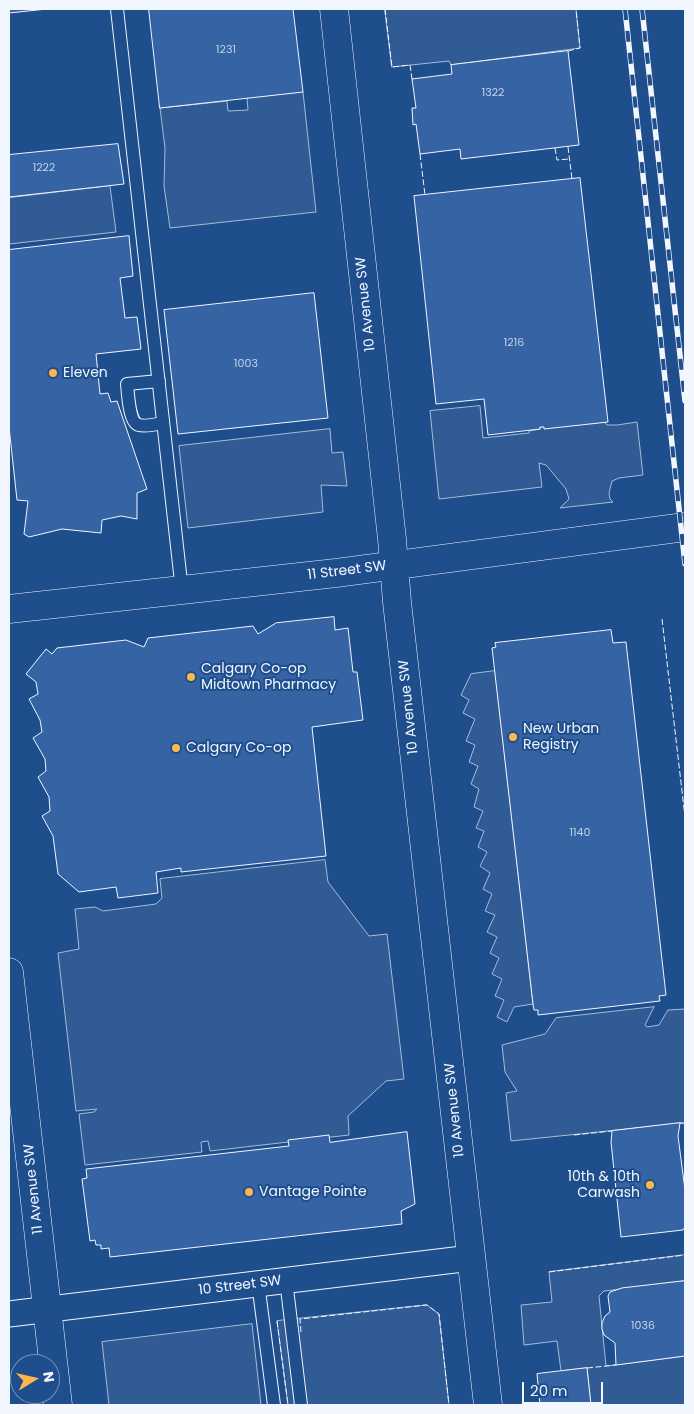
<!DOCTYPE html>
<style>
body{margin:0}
#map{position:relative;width:694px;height:1414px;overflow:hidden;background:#1f4e8c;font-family:Poppins,sans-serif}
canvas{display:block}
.frame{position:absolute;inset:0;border:10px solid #f2f6ff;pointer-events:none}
.north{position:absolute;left:10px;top:1354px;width:50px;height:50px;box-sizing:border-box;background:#1f4e8c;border:1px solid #7391ba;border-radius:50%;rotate:81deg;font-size:14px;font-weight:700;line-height:20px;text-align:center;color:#f2f6ff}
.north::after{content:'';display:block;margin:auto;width:18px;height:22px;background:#ffb74d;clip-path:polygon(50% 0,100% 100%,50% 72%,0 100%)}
.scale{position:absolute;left:522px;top:1382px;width:81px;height:22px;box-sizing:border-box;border:2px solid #f2f6ff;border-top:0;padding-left:6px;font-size:15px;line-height:18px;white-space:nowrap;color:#f2f6ff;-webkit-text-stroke:4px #1f4e8c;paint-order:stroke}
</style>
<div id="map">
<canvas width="694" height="1414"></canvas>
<div class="frame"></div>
<div class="north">N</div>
<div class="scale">20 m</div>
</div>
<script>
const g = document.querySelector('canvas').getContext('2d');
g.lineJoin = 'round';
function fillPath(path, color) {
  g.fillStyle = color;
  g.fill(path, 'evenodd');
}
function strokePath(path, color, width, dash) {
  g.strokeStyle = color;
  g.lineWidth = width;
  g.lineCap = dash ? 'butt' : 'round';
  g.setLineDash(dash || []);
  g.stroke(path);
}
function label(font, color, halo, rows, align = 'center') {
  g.font = font + ' Poppins,sans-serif';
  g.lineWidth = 4;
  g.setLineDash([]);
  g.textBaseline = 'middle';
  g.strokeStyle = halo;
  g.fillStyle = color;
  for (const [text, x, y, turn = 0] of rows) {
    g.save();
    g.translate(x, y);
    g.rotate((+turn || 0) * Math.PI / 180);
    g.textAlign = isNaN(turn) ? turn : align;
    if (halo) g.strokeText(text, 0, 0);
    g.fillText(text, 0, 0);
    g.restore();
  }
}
const built = new Path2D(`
 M385 9H576L580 48 451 65 449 61 392 67Z
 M303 92 316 212 170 228 164 186 165 148 160 108 227 101 228 111 248 110 247 98Z
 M110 186 116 232 9 244V198Z
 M480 406 483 438 529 433V431L540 429V427L604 422 607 425H617L637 422 643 475 619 478 612 481 609 493 610 499 613 502 560 508 569 499 566 489 546 465 539 463 542 487 439 499 430 411Z
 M330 429 332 453 343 452 347 486 321 485 323 512 188 528 179 446Z
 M495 671 533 1004 514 1007 507 1022 497 1017 504 1000 495 996 502 979 492 974 499 958 490 953 497 937 487 932 495 915 485 911 492 894 483 889 490 873 480 866 487 852 478 847 484 831 476 828 483 811 474 807 479 789 471 784 478 766 469 762 475 745 466 741 475 719 463 713 469 700 461 695 471 674Z
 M325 860 328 882 369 936 387 934 404 1079 386 1081 348 1116 349 1135 210 1151 208 1141 201 1142 202 1152 85 1165 79 1114 94 1112 97 1109 76 1111 58 953 79 949 75 909 95 907 103 911 156 904 162 898 160 879Z
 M654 1007 645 1025 647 1027 659 1025 668 1010 685 1009V1123L511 1141 506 1093 517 1091 505 1072 502 1045 545 1034 556 1018Z
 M685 1255V1285L684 1281 613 1290 604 1291 599 1296 606 1366 685 1356V1405H591L587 1368 561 1371 557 1341 524 1345 521 1305 552 1302 549 1272Z
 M427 1305 439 1314 449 1405H288L277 1321Z
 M252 1324 261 1405H109L102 1342Z`);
fillPath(built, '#305b95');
strokePath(built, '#a8bbd7', 1);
const building = new Path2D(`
 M9 9H47L9 13Z
 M149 9H293L303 92 160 108Z
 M568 51 579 145 461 159 460 149 420 154 416 124 413 125 412 108H416L412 79 452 74 451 65Z
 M118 144 124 184 9 197V155Z
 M580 178 608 422 544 429V427H540V429L488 435 484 399 436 404 414 196Z
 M129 236 133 276 120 278 125 318 137 317 141 349 96 354 100 394 108 393 111 402 117 401 147 489 137 493V519L121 516 102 520 101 533 62 529 29 537 24 534 28 501 17 500 9 427V250Z
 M314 293 328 418 178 434 164 310Z
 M334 617 335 630 348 628 353 672H357L363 720 312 727 326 856 181 872V868L156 872 158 893 118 898 116 887 79 892 58 874 53 836 42 816 50 811 49 797 38 777 46 771 45 759 33 738 42 732 40 720 29 699 38 694 36 682 26 674 46 649 52 654 57 648 126 640 144 647 148 638 253 626 258 634 276 623Z
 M611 630 613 643 626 642 666 995 659 996 660 1001 538 1015V1010H534L533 1004 492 648 496 647 495 643Z
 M680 1123 678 1136 685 1190V1227L683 1230 621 1237 611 1142 612 1131Z
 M407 1132 415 1204 401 1211 402 1224 110 1257 109 1248 101 1249V1245H96L95 1240 90 1241 82 1179 87 1178 86 1169 289 1146 288 1140 329 1135 330 1142Z
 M685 1281V1356L616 1365 615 1343 604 1335 602 1329V1323L605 1316 610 1312 608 1296 610 1292 622 1288Z
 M587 1368 591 1405H540L537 1374Z`);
fillPath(building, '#3563a3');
strokePath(building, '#f2f6ff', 1);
const service = new Path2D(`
 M117 9 182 591
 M159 381 127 384C128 393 129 423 139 425 146 427 157 424 163 423
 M286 1280 301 1405
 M258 1283 274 1405`);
const minor = new Path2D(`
 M9 1314 471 1258`);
const tertiary = new Path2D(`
 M334 9 392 539 397 602 488 1405
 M9 609 336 573 685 527`);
const secondary = new Path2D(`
 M9 972 58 1405`);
strokePath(service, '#f2f6ff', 14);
strokePath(minor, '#f2f6ff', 27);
strokePath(tertiary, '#f2f6ff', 29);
strokePath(secondary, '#f2f6ff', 29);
strokePath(service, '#1f4e8c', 12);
strokePath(minor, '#1f4e8c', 25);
strokePath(tertiary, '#1f4e8c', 28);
strokePath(secondary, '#1f4e8c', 28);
const rail = new Path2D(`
 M625 9 685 564
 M642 9 685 401`);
strokePath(rail, '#f2f6ff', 5.5);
strokePath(rail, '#1f4e8c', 4, [11]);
strokePath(new Path2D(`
 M385 9 392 67 410 65 412 79
 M568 51 580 48 576 9
 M568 147 572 179
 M555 148 557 160 569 159
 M420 154 425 195
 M662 619 685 817
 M680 1123H685
 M574 1135 612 1131
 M549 1272 685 1255
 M277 1321 288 1405
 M301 1332 300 1319 427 1305 439 1314 449 1405
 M587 1368 616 1365`), '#f2f6ff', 1, [6, 2.5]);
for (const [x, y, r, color] of [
 [53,373,5,"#ffb74d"],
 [191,677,5,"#ffb74d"],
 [513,737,5,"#ffb74d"],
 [176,748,5,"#ffb74d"],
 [650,1185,5,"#ffb74d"],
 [249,1192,5,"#ffb74d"]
]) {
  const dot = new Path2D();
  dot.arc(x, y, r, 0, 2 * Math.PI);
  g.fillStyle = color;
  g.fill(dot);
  strokePath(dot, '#1f4e8c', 2);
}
label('11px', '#c3d1e8', null, [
 ["1231",226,50],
 ["1322",493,93],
 ["1222",44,168],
 ["1216",514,343],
 ["1003",246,364],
 ["1140",580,833],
 ["1036",643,1326]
]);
label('14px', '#f2f6ff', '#1f4e8c', [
 ["10 Avenue SW",366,304,-96],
 ["11 Street SW",347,571,-7],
 ["10 Avenue SW",409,707,-96],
 ["10 Avenue SW",455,1110,-96],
 ["11 Avenue SW",34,1189,-96],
 ["10 Street SW",240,1286,-7]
]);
label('14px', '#f2f6ff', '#1f4e8c', [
 ["Eleven",63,373],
 ["Calgary Co-op",201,669],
 ["Midtown Pharmacy",201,685],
 ["New Urban",523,729],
 ["Registry",523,745],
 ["Calgary Co-op",186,748],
 ["10th & 10th",640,1177,"right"],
 ["Carwash",640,1193,"right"],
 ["Vantage Pointe",259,1192]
], 'left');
</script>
